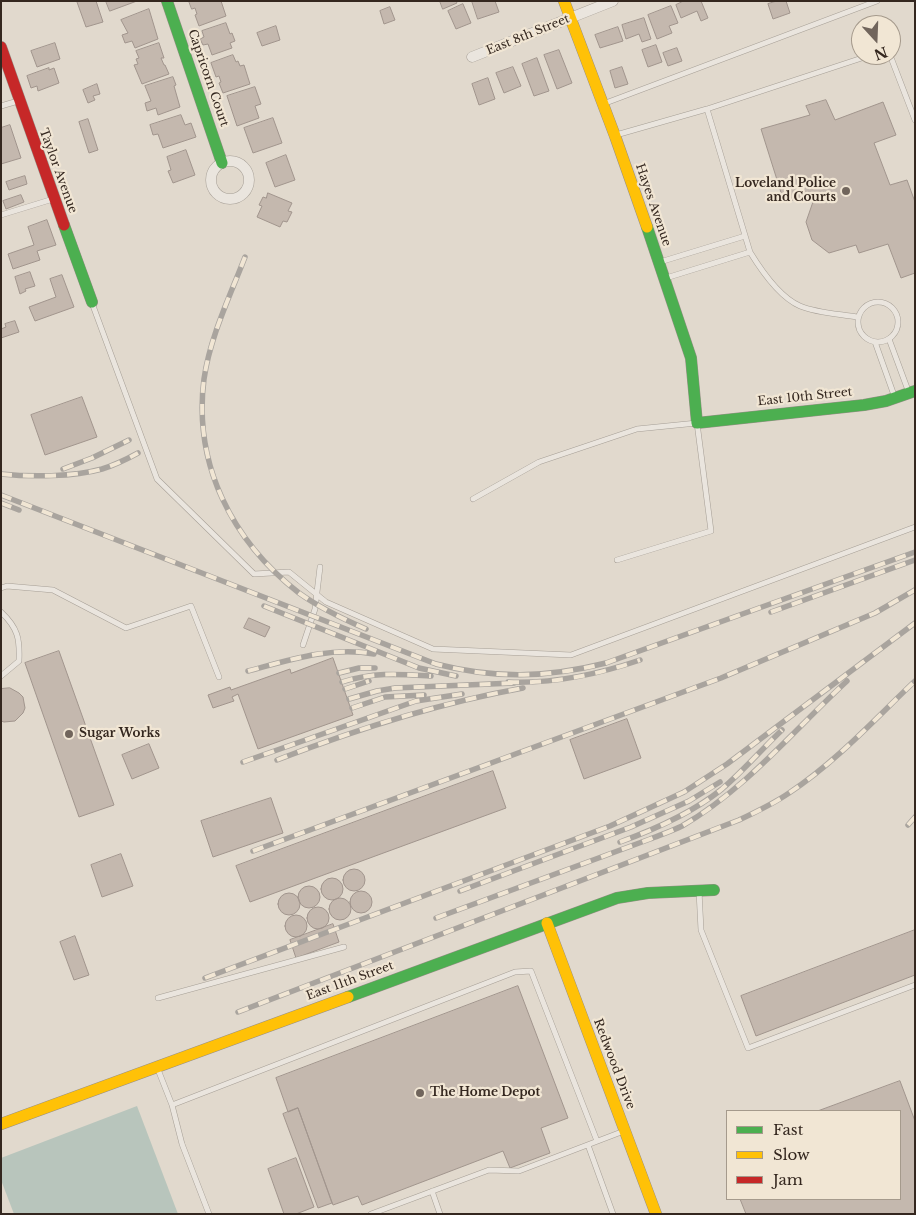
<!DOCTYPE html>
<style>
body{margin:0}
#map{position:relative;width:916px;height:1215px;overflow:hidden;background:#e1d9cd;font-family:"Libre Baskerville",serif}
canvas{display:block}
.frame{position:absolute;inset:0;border:2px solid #34271f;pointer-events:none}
.legend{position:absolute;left:726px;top:1110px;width:175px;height:90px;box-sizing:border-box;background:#f1e6d4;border:1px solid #a59a8c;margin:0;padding:6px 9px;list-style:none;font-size:15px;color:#34271f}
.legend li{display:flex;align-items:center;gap:10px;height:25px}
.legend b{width:25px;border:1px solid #a59a8c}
.north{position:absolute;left:851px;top:15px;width:50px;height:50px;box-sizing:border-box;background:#f1e6d4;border:1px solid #a59a8c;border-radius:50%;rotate:160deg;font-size:14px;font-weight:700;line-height:20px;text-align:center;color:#34271f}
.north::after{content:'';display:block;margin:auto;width:18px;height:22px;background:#71655c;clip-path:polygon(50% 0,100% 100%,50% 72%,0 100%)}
</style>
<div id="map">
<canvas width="916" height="1215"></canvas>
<div class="frame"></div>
<ul class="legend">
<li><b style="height:6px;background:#4caf50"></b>Fast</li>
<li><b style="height:6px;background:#ffc107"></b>Slow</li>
<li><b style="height:6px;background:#c62828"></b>Jam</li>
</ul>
<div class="north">N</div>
</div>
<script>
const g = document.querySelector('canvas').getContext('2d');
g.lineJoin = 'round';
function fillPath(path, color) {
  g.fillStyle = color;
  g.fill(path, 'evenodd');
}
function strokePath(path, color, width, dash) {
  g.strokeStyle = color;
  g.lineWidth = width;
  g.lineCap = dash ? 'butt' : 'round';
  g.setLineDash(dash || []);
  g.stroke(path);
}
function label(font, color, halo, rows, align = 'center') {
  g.font = font + ' "Libre Baskerville",serif';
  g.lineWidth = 4.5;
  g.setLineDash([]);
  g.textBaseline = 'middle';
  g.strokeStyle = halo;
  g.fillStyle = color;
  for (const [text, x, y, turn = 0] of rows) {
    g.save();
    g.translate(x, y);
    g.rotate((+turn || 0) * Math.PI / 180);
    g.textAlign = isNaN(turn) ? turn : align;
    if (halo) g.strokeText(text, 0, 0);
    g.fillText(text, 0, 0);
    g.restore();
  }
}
fillPath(new Path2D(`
 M137 1106 178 1214H14L1 1180V1158Z`), '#b8c5bc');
const building = new Path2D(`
 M96 1 103 22 86 27 77 2Z
 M106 1H137L110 11Z
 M189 1H221L226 16 199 26 195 15 197 14 195 8 192 9Z
 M440 1H456L457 3 443 9Z
 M472 1H495L499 12 478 19Z
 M684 1H701L708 18 701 21 697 11 681 18 676 5Z
 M777 1H786L790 13 773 19 768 4Z
 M463 4 471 23 456 29 448 11Z
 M671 6 678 23 669 26 672 33 657 39 648 15Z
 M390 7 395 20 384 24 380 11Z
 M149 9 158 39 135 48 132 41 125 43 122 35 128 33 121 20Z
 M644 18 651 39 642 42 639 34 626 39 622 25Z
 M226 23 230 34 232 33 235 41 230 43 232 48 212 55 208 44 203 45 200 39 204 37 202 31Z
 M276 26 280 40 262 46 257 33Z
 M618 27 623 41 600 48 595 35Z
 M55 43 60 59 37 67 31 51Z
 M159 43 164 58H161L164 65H165L169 74 142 84 134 65 138 64 136 59 139 58 136 51Z
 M656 45 662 62 648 67 642 50Z
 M677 48 682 61 668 66 663 53Z
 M559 50 572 83 557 89 544 55Z
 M233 55 236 62 238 61 240 66 244 65 250 84 223 93 219 83 221 82 219 76 216 77 211 63Z
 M537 58 549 91 534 96 522 64Z
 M513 67 521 86 504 93 496 73Z
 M622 67 628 84 615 88 610 71Z
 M49 68V70L54 68 59 83 38 91 37 86 31 88 27 76Z
 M173 77 176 85 174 86 180 107 158 115 156 108 147 111 145 103 151 101 145 86Z
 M488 78 495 99 479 105 472 84Z
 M97 84 100 94 93 96 95 100 88 103 83 90Z
 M255 87 261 104 255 106 259 118 237 126 227 96Z
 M826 100 835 120 883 102 896 135 874 143 890 185 907 180 915 202V273L901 278 888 244 859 253 856 245 829 253 812 240 806 222 815 196 784 202 761 129 810 115 806 106Z
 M181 115 185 125 191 123 196 137 163 148 158 134 153 135 150 125Z
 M273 118 282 143 253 153 244 128Z
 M88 119 98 150 89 153 79 122Z
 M10 125 21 158 1 164V128Z
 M186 150 195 175 173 183 168 171 171 170 167 157Z
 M286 155 295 180 275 187 266 163Z
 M25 176 27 184 9 190 6 182Z
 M268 193 292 203 288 211 292 212 287 222 283 221 280 227 257 217 262 206 259 205 263 197 266 198Z
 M21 195 24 202 6 209 3 201Z
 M47 220 56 245 37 251 40 260 13 269 8 254 34 245 28 227Z
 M30 272 35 286 25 289 26 291 20 294 15 277Z
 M62 275 74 307 35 321 29 307 56 297 50 279Z
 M15 321 19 332 1 338V329L6 327 5 324Z
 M82 397 97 437 45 455 31 415Z
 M249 618 270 627 265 637 244 628Z
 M59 651 114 805 79 817 25 663Z
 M333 658 353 715 258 749 238 694 232 697 234 701 213 708 208 695 230 687 231 690 290 669 291 673Z
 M10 688 19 693 23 697 25 708 23 713 15 721 4 722 1 721V689Z
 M627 719 641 758 584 779 570 740Z
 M149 744 159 768 132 779 122 755Z
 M493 771 506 808 250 902 236 866Z
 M271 798 283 833 213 857 201 821Z
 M121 854 133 886 102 897 91 865Z
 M343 880a11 11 0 1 1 22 0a11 11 0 1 1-22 0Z
 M321 889a11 11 0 1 1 22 0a11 11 0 1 1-22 0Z
 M298 897a11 11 0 1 1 22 0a11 11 0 1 1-22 0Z
 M350 902a11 11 0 1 1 22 0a11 11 0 1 1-22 0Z
 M278 904a11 11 0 1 1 22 0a11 11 0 1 1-22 0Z
 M329 909a11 11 0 1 1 22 0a11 11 0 1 1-22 0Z
 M307 918a11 11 0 1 1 22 0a11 11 0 1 1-22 0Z
 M285 926a11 11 0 1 1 22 0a11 11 0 1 1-22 0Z
 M333 924 339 942 296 958 290 940Z
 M915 930V975L756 1036 741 996Z
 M75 936 89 975 74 980 60 942Z
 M518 986 568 1118 541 1128 550 1153 510 1168 503 1151 362 1205 358 1196 333 1205 298 1108 288 1112 276 1078Z
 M900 1081 915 1121V1214H746L740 1199H900V1111H818Z
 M298 1108 332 1203 318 1208 283 1114Z
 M296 1158 314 1207 296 1214H284L268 1169Z`);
fillPath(building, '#c4b8ae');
strokePath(building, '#a1958d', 1);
const lane = new Path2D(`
 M890 55 915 120
 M603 104 877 1
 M1 106 18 101
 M707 109 750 252C761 270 779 297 800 306 817 313 839 314 857 317
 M616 135 707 109 871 55
 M1 215 53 199
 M660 262 745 236
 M666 278 750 252
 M858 322a20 20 0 1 1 40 0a20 20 0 1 1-40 0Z
 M92 303 157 479 254 574 289 572 326 602 433 649 571 655 915 527
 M889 339 909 393
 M875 342 895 398
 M473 499 539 462 637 429 697 423 711 531 617 560
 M1 588 7 586 53 590 126 628 191 606 219 677
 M1 612C18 628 20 639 19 661L1 676
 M303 645 315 609 320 567
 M699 891 701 930 748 1048 915 985
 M158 998 344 947
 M157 1067 172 1105 182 1144 209 1214
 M172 1105 515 972 531 971 597 1141
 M588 1145 613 1214
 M432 1191 440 1214
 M371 1214 489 1170 519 1171 624 1131`);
const street = new Path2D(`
 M472 57 613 1
 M211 180a19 19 0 1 1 38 0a19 19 0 1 1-38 0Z`);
const fast = new Path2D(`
 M167 1 222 163
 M64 225 92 302
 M647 227 691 358 697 423 864 405 886 401 915 391
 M348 997 617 898 648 893 714 890`);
const slow = new Path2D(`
 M564 1 615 136 647 227
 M547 923 656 1214
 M1 1124 348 997`);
const jam = new Path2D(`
 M1 47 64 225`);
strokePath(lane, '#a69f96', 6);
strokePath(street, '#a69f96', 11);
strokePath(fast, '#968e86', 12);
strokePath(slow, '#968e86', 12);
strokePath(jam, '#968e86', 12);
strokePath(lane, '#eae5de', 5);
strokePath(street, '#eae5de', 10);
strokePath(fast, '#4caf50', 11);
strokePath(slow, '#ffc107', 11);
strokePath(jam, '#c62828', 11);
const rail = new Path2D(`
 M245 257C230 296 210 337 204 379 193 464 232 541 299 593 320 608 343 619 366 629
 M63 469 92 458 129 440
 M1 474C31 477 73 477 102 469 115 465 127 459 138 453
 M1 495 436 664C495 679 546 678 606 663L915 552
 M1 503 19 510
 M264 606 419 668 456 676
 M771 612 915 560
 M248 671C289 660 331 646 374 654
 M339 673 359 668H375
 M342 682C374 672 398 674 431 676
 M508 682C554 684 596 675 640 660
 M345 689 369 681
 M349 699 377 691 395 688 514 683
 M352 708 385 697 424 695
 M277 760C357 729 439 703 523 688
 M243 762 416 701 462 694
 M908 825 915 817
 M620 842C656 829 692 813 722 789 743 771 762 749 782 730
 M253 851 721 678 875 613 915 590
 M460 891 631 827 689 801 720 782
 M436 918 650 839C660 835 672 831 682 826 746 789 794 730 847 681
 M205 978 610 826 684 792 727 764 915 623
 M238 1012 739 820C756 812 773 804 789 793 836 762 875 719 915 681`);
strokePath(rail, '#a9a49e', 5.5);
strokePath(rail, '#f1e6d4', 4, [11]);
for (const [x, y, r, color] of [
 [846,191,5,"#71655c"],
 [69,734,5,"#71655c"],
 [420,1093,5,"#71655c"]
]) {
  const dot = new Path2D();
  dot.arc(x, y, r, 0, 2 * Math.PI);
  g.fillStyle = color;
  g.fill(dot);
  strokePath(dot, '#f1e6d4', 2);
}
label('12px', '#34271f', '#f1e6d4', [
 ["East 8th Street",528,35,-22],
 ["Capricorn Court",208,78,71],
 ["Taylor Avenue",58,171,70],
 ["Hayes Avenue",653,205,71],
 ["East 10th Street",805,397,-6],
 ["East 11th Street",350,981,-20],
 ["Redwood Drive",614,1064,69]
]);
label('bold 12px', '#34271f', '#f1e6d4', [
 ["Loveland Police",836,184,"right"],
 ["and Courts",836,198,"right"],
 ["Sugar Works",79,734],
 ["The Home Depot",430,1093]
], 'left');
</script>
